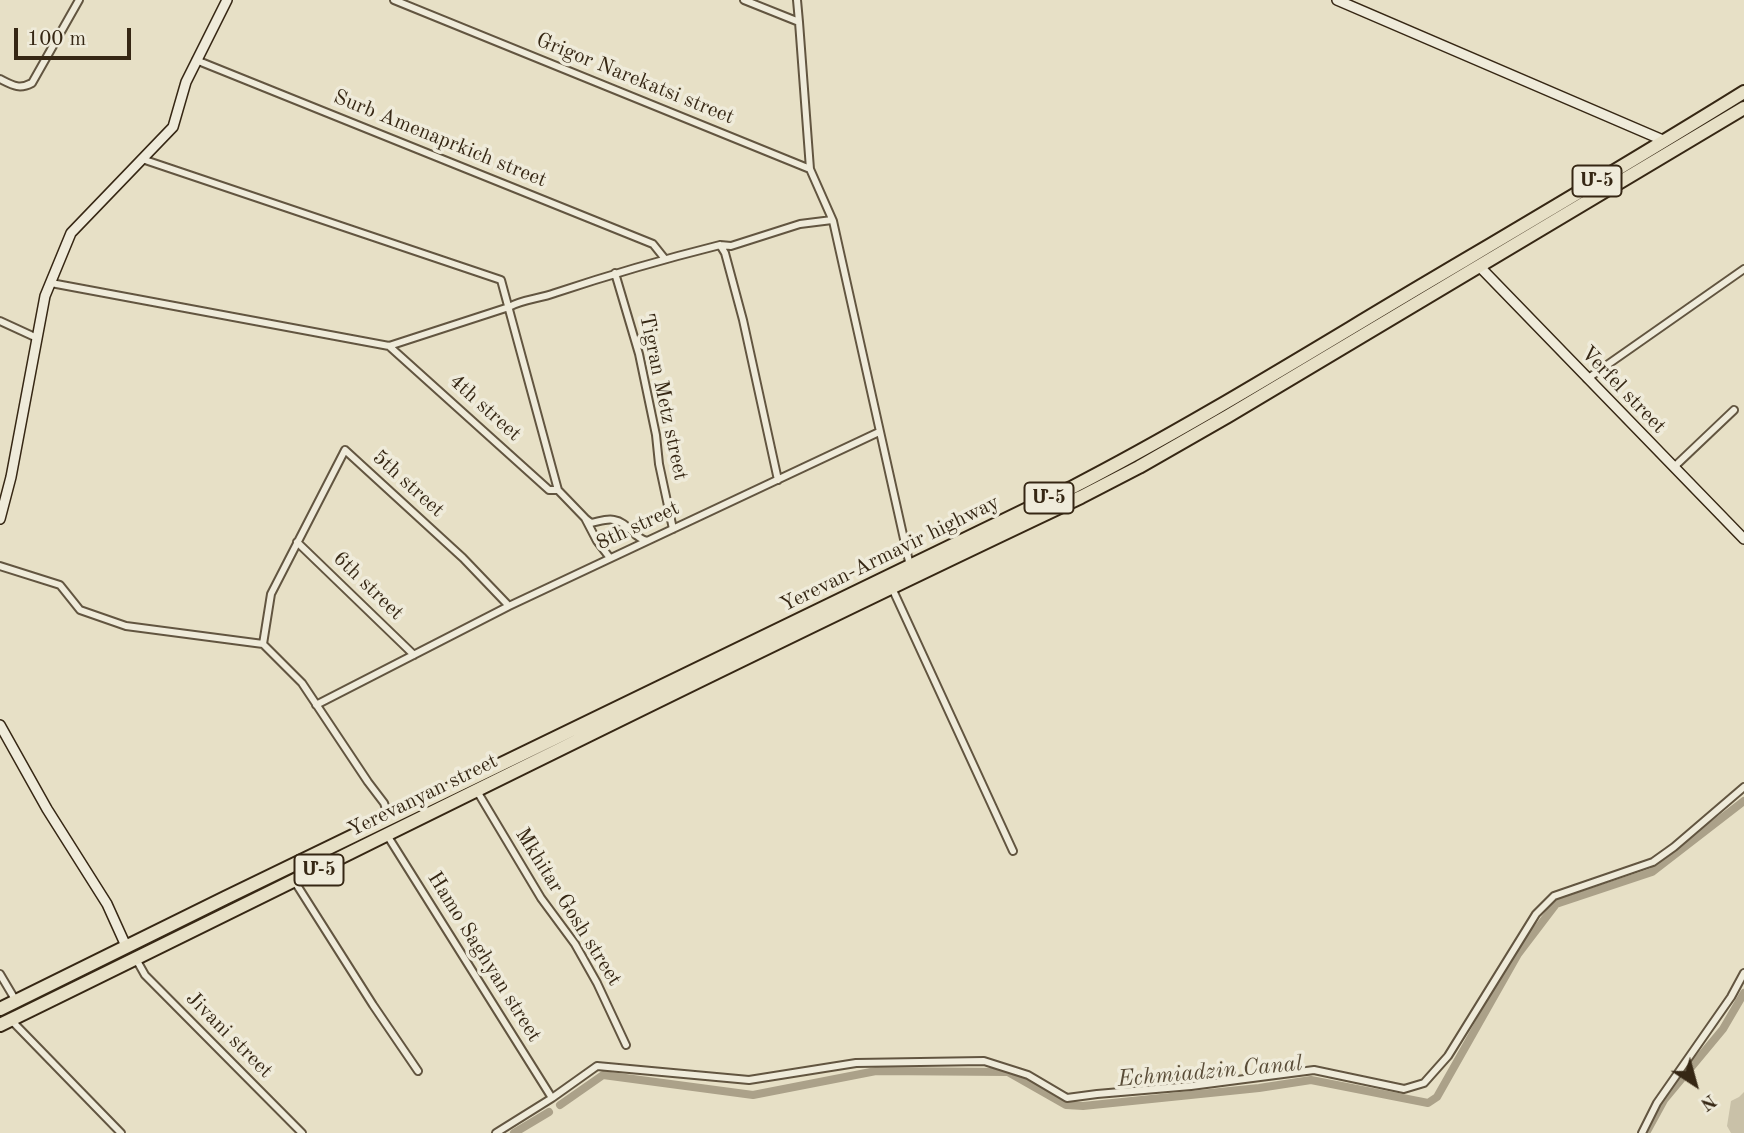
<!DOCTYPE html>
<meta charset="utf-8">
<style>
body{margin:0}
#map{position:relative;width:1744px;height:1133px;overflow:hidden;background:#e7e0c6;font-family:"Old Standard TT",serif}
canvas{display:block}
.north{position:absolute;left:1660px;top:1049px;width:70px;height:70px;-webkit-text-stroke:5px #efebda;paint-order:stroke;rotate:144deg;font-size:19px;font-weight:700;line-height:28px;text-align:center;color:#362714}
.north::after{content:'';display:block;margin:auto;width:24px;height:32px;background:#362714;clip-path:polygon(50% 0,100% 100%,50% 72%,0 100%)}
.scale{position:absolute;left:14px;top:28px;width:117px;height:32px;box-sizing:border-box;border:4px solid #362714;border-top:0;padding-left:9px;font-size:21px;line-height:24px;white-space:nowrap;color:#362714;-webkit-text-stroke:5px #efebda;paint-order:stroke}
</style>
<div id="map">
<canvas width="1744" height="1133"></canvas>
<div class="north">N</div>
<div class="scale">100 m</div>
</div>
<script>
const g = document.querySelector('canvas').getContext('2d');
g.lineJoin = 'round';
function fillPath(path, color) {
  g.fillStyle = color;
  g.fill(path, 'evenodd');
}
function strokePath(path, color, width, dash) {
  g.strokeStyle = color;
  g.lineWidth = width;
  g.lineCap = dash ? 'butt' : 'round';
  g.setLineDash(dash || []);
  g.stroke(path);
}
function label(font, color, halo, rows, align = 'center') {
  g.font = font + ' "Old Standard TT","Noto Serif Armenian",serif';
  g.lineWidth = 7;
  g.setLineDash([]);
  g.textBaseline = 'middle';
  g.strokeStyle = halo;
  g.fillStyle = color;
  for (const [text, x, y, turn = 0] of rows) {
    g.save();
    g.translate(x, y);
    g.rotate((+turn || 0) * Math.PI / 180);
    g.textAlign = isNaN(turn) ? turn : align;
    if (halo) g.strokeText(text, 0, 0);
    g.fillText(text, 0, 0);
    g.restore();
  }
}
fillPath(new Path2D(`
 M1744 1092V1133H1731L1727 1126 1731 1101 1739 1097Z`), '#c9c1a8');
strokePath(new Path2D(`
 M560 1105 603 1075 753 1095 876 1071 1008 1072 1066 1105 1083 1106 1259 1088 1311 1080 1428 1103 1437 1097 1518 954 1556 904 1652 872 1744 801
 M514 1133 549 1112
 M1646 1133 1664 1100 1723 1029 1744 993`), '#aba189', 8);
const street = new Path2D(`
 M394 0 810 169 833 221 910 566
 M744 0 799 22 797 0
 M799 22 810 169
 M196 60 653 244 665 259
 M0 79C12 85 19 90 32 83L79 0
 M142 159 501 280 558 490 585 518 597 541 610 558
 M720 245 725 253 743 320 778 480
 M615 273 639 354 656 435 659 464 673 529
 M51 283 389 346 509 307C523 299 539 299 555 293 609 275 664 259 720 245L731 246 800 224 832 220
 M0 321 37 338
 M389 346 549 490H558
 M1587 379 1744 269
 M1674 467 1734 410
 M586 519 591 523C598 522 607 518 614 520 628 522 633 538 647 541
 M297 542 414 655
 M0 566 60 585 80 610 126 626 263 644 302 683 368 782 384 803 389 817
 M892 588 1013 851
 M263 644 271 594 345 450 463 558 509 606
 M316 705 509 606 879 432
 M477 791 541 898 575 944 597 983 626 1045
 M387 835 552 1098
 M295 882 373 1005 418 1071
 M136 959 145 975 302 1133
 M0 974 16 1001
 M11 1020 121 1133
 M496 1133 552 1098 597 1066 749 1080 856 1063 984 1061 1028 1075 1067 1098 1097 1094 1191 1086 1314 1070 1404 1089 1424 1083 1448 1056 1536 914 1554 896 1653 862 1674 847 1744 787
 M1642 1133 1657 1103 1731 997 1744 973`);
const secondary = new Path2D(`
 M1337 0 1665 141
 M1479 266 1744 539
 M0 519 11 477 45 296 71 233 173 127 186 82 227 0
 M0 725 47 809 107 904 126 946`);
const highway = new Path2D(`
 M0 1009 225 898 1071 488C1191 426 1305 355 1421 286 1529 222 1638 158 1744 92
 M0 1025C360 849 719 668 1081 497L1139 467 1228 416 1744 108`);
strokePath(street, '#625540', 10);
strokePath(secondary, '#362714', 12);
strokePath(highway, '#362714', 16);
strokePath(street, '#efebda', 6);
strokePath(secondary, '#efebda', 9);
strokePath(highway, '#e7e0c6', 12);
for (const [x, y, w] of [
 [1597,181,49],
 [1049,498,49],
 [319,870,49]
]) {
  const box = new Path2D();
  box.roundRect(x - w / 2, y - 15.5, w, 31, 5);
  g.fillStyle = '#efebda';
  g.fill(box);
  strokePath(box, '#362714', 2);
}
label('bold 19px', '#362714', null, [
 ["Մ-5",1597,181],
 ["Մ-5",1049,498],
 ["Մ-5",319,870]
]);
label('21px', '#362714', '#efebda', [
 ["Grigor Narekatsi street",635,79,22],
 ["Surb Amenaprkich street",440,139,22],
 ["Verfel street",1623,390,46],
 ["Tigran Metz street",663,397,78],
 ["4th street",485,408,42],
 ["5th street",408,484,42],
 ["8th street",638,526,-25],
 ["Yerevan-Armavir highway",890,554,-26],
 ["6th street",368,586,44],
 ["Yerevanyan street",423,796,-26],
 ["Mkhitar Gosh street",568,907,58],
 ["Hamo Saghyan street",484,957,58],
 ["Jivani street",229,1035,45]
]);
label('italic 23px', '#594c37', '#efebda', [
 ["Echmiadzin Canal",1210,1072,-5]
]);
</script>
